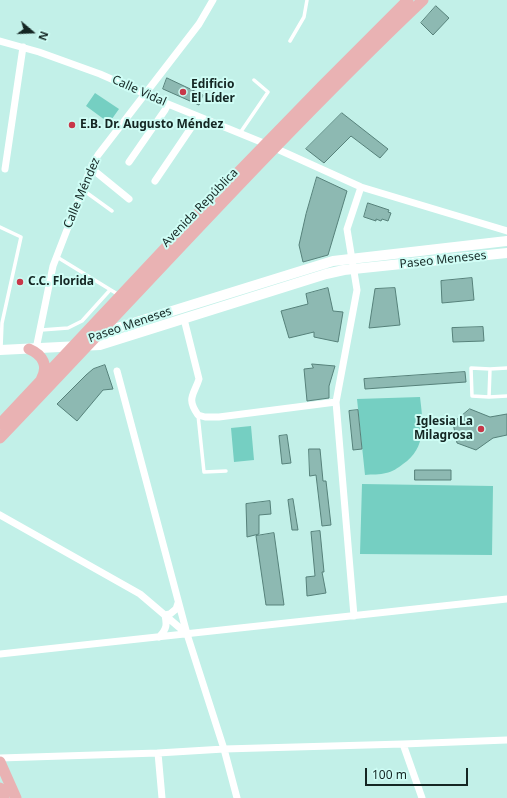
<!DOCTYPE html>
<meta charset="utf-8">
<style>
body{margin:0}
#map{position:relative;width:507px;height:798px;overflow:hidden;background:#c2f0e8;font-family:"Noto Sans",sans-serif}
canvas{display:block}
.north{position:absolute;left:12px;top:12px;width:40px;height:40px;-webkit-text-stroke:3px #cffdf5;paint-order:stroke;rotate:109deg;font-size:11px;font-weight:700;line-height:16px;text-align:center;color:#142623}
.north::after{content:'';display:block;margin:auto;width:14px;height:18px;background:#142623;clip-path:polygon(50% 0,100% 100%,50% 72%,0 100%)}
.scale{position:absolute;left:365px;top:768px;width:103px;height:18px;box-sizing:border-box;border:2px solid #142623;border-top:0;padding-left:5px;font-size:12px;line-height:14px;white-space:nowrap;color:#142623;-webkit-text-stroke:3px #cffdf5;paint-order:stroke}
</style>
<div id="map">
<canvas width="507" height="798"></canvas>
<div class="north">N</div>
<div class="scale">100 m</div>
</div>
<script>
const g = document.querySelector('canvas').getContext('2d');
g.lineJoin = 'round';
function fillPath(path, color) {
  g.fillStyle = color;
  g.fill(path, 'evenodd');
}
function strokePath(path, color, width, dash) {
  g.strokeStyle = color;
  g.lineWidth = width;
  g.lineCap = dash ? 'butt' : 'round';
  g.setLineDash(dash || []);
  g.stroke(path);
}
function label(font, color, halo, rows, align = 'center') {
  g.font = font + ' "Noto Sans",sans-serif';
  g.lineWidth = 4;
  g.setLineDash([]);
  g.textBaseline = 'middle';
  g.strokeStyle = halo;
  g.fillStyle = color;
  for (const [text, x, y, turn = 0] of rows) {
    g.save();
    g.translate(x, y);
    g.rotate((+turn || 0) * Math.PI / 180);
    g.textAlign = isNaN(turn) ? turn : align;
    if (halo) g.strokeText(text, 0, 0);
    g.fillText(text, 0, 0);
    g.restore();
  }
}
fillPath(new Path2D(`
 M95 93 119 109 109 123 86 106Z
 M420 397C423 422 427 448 403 464 398 468 392 472 386 473 380 475 372 474 365 475L357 399Z
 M251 426 254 460 234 462 231 428Z
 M362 484 493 486 492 555 360 554Z`), '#75cfc2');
const building = new Path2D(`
 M436 6 449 18 433 35 421 23Z
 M167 78 203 95 199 105 163 89Z
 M342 113 388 149 380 158 351 136 324 163 306 149Z
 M317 177 347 191 328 255 303 262 299 245 306 214Z
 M368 203 389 210 388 212 391 213 388 221 382 219 381 221 376 219V221L364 217Z
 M472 278 474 300 442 303 441 281Z
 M328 288 333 311 343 312 338 342 314 337V332L289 338 281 311 308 304 306 294Z
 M395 288 400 325 369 328 375 289Z
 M483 327 484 341 453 342 452 328Z
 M312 364 335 366 329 386V398L307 401 304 369 313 368Z
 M105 365 113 389 103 390 77 421 57 404 86 375 93 369Z
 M465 372 466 382 365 389 364 379Z
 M470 409 490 417 507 414V435L493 438 476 450 457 443 453 423Z
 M358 410 362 449 353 450 349 411Z
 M287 435 291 463 282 464 279 436Z
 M309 449H320L323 481H326L331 525 322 526 316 475 310 476Z
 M415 470H451V480H415Z
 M293 499 298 530H292L288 500Z
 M270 501 271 514 259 515V534L247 537 246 504Z
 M320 531 324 572H322L326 593 307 596 306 577 315 576 311 532Z
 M274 533 284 605H266L256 536Z`);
fillPath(building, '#8db9b2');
strokePath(building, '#56817a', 1);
strokePath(new Path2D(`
 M290 41 304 17 307 0
 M240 133 268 92 254 80
 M83 190 112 211
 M0 227 21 237 2 323 1 348
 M57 257 119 295
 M41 330 68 328 82 321 110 290
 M507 368 490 369 471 368 472 396 489 397 507 396
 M489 397 490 369
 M198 415 204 472 226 471`), '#fff', 3.5);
strokePath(new Path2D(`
 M0 41 39 52 100 74 168 104 266 144 361 187 507 231
 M129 162 165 110 168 104
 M91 168 129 199
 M5 169 23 47
 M155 181 195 122 197 116
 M184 319 199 379C194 395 186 398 198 415L205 417H219L336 402
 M36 349 53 266 92 165 98 155 199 24 213 0
 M117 371 187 634 224 749 237 798
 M0 515 140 594 187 634
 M354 616 336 402 357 290 347 229 361 187
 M159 637C167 629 167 625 165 615L170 614 176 609 178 603
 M0 654 507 599
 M403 744 422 798
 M158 753 162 798
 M0 758 158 753 224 749 403 744 507 740`), '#fff', 7);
strokePath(new Path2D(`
 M98 334 333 261 507 241
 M0 350 100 345 326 274 344 270 507 253`), '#fff', 10);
strokePath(new Path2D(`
 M29 349C43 355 49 366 41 380
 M0 424 186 226 322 86 408 0
 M0 438C140 292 276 140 423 0
 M0 762 16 798
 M0 788 4 798`), '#e9b2b3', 11);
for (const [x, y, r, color] of [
 [183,92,4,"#c83749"],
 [72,125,4,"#c83749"],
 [20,282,4,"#c83749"],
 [481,429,4,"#c83749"]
]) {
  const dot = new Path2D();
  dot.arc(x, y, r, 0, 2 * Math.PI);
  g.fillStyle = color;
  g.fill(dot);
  strokePath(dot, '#cffdf5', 1.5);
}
label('bold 12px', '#142623', '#cffdf5', [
 ["Edificio",191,85],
 ["El Líder",191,99],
 ["E.B. Dr. Augusto Méndez",80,125],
 ["C.C. Florida",28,282],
 ["Iglesia La",473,422,"right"],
 ["Milagrosa",473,436,"right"]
], 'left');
label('12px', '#142623', '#cffdf5', [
 ["Calle Vidal",139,91,24],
 ["Calle Méndez",82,193,-67],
 ["Avenida República",200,208,-46],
 ["Paseo Meneses",443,260,-6],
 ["Paseo Meneses",130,325,-19]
]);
</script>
